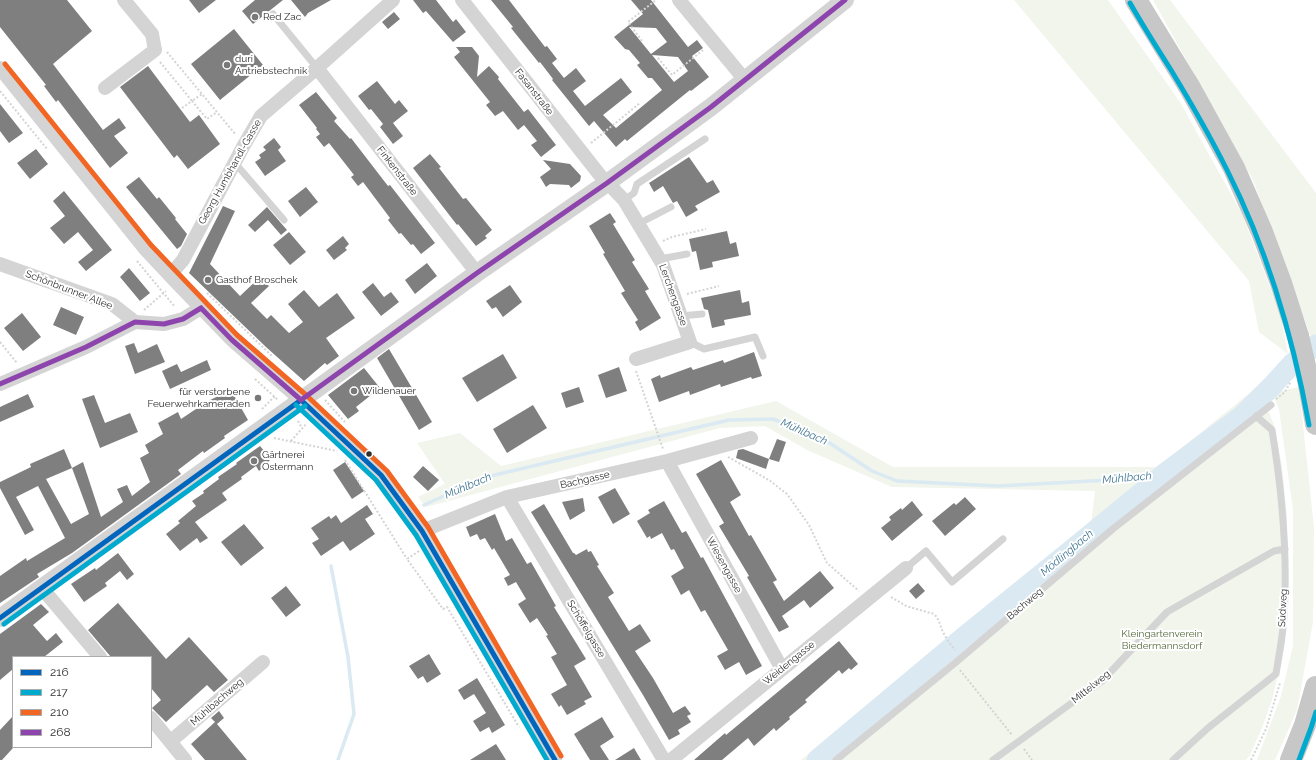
<!DOCTYPE html>
<meta charset="utf-8">
<style>
body{margin:0}
#map{position:relative;width:1316px;height:760px;overflow:hidden;background:#fff;font-family:Raleway,sans-serif}
canvas{display:block}
.legend{position:absolute;left:12px;top:656px;width:140px;height:92px;box-sizing:border-box;background:#fff;border:1px solid #acacac;margin:0;padding:5px 7px;list-style:none;font-size:12px;color:#2f2f2f}
.legend li{display:flex;align-items:center;gap:8px;height:20px}
.legend b{width:20px;border:1px solid #acacac}
</style>
<div id="map">
<canvas width="1316" height="760"></canvas>
<ul class="legend">
<li><b style="height:5px;background:#0065bd"></b>216</li>
<li><b style="height:5px;background:#00a9ce"></b>217</li>
<li><b style="height:5px;background:#f26522"></b>210</li>
<li><b style="height:5px;background:#8e44ad"></b>268</li>
</ul>
</div>
<script>
const g = document.querySelector('canvas').getContext('2d');
g.lineJoin = 'round';
function fillPath(path, color) {
  g.fillStyle = color;
  g.fill(path, 'evenodd');
}
function strokePath(path, color, width, dash) {
  g.strokeStyle = color;
  g.lineWidth = width;
  g.lineCap = dash ? 'butt' : 'round';
  g.setLineDash(dash || []);
  g.stroke(path);
}
function label(font, color, halo, rows, align = 'center') {
  g.font = font + ' Raleway,sans-serif';
  g.lineWidth = 4;
  g.setLineDash([]);
  g.textBaseline = 'middle';
  g.strokeStyle = halo;
  g.fillStyle = color;
  for (const [text, x, y, turn = 0] of rows) {
    g.save();
    g.translate(x, y);
    g.rotate((+turn || 0) * Math.PI / 180);
    g.textAlign = isNaN(turn) ? turn : align;
    if (halo) g.strokeText(text, 0, 0);
    g.fillText(text, 0, 0);
    g.restore();
  }
}
fillPath(new Path2D(`
 M1014 0H1108L1180 102 1242 214 1280 313 1288 354 1259 332 1249 281Z
 M1153 0H1170L1316 193V351L1253 180Z
 M1262 383 1263 402 1267 407 1274 425 1282 466 1287 516V611L1285 644 1272 700 1262 728 1250 755 1246 760H801L1091 525 1095 491 892 487 807 450 765 426 720 428 426 507 418 497 445 484 417 443 460 433 501 466 776 401 893 467H1158Z
 M1299 387 1314 528 1313 622 1297 710 1275 760H1257L1281 696 1293 646V510L1279 409 1272 393Z`), '#f1f5ec');
strokePath(new Path2D(`
 M424 505 486 477 729 420 773 419 822 438 872 471 897 481 998 486 1146 478 1163 475
 M331 566 348 657 354 714 338 760`), '#dae9f2', 3.5);
strokePath(new Path2D(`
 M817 760 964 637 1073 549 1163 475 1242 416 1272 386 1292 364 1316 345`), '#dae9f2', 21);
fillPath(new Path2D(`
 M0 0H67L92 31 53 64 103 130 119 118 126 128 114 136 128 153 110 168 58 100 56 102 44 86 46 85 0 27Z
 M189 0H216L199 13Z
 M255 0H283L253 24 242 11Z
 M291 0H331L308 13 305 17Z
 M413 0H436L453 22 456 19 466 32 453 42 426 11 423 13Z
 M491 0H509L545 47 547 46 557 59 552 63 564 78 576 68 586 81 573 91 585 106 621 78 632 92 603 115 616 128 662 90 652 78H648L637 65 640 63 629 50 625 49 614 37 643 14 631 0H651L688 47 697 40 703 48 692 56 709 77 691 91 690 90 627 141 625 139 616 147 594 121 589 126 552 80 553 79 540 62 539 63 511 28 513 27ZM629 27 656 28 667 42 651 54ZM652 55 678 57 688 71 674 82Z
 M394 12 400 19 388 29 382 22Z
 M234 29 263 65 220 100 191 64Z
 M456 47H472L479 56 477 77 489 66 499 77 498 79 524 112 528 109 556 145 541 157 531 145 537 141 524 125 518 130 503 111 495 116 486 105 490 102 454 57 460 52Z
 M148 66 190 122 199 115 220 144 188 169 177 155 174 158 120 87Z
 M377 81 395 104 399 100 408 111 393 123 403 136 393 144 380 127 383 124 371 109 369 110 358 96Z
 M316 92 337 118 334 121 350 139 351 138 388 186 390 185 435 243 421 254 413 244 411 245 401 233 399 234 388 220 390 218 363 182 358 186 351 177 354 175 329 143 324 147 316 137 320 134 316 129 317 128 299 105Z
 M0 104 23 133 9 143 0 131Z
 M274 138 281 147 278 150 286 161 265 176 255 162 261 158 259 155 266 150 263 147Z
 M36 149 48 164 30 179 17 163Z
 M430 154 441 167 439 168 463 199 466 198 492 230 485 236 487 238 476 246 458 224 457 225 413 168Z
 M689 157 707 183 713 180 720 192 695 206 698 210 686 217 677 201 673 203 663 186 654 192 649 183Z
 M543 160 570 164 581 176 580 181 571 188 569 185 550 184 546 187 540 177 551 169Z
 M139 177 157 199 159 197 176 218 175 219 187 234 181 246 177 249 126 187Z
 M306 187 318 202 300 217 288 201Z
 M64 191 112 250 86 271 78 262 93 250 78 232 64 244 50 228 65 216 53 201Z
 M223 206 235 211 210 264 240 296 260 277 269 286 251 303 267 319 271 315 289 333 303 322 288 304 304 290 319 307 337 293 355 318 326 338 339 356 327 365 325 363 304 381 266 347 189 273Z
 M267 207 287 230 281 235 268 220 255 232 248 225Z
 M610 213 616 222 613 224 635 260 632 262 649 289 645 291 661 318 640 331 635 322 638 320 621 293 625 291 603 254 605 253 589 226Z
 M727 231 730 244 736 242 739 256 712 262 713 267 700 270 696 251 692 252 689 239Z
 M289 232 306 252 290 265 273 245Z
 M343 236 349 244 345 248 347 250 334 260 326 250Z
 M427 263 437 276 415 294 405 280Z
 M129 268 150 293 140 301 120 277Z
 M373 283 384 297 391 292 399 302 381 316 362 292Z
 M510 285 522 302 503 317 496 307 492 309 486 301Z
 M740 290 742 303 749 301 751 315 724 320 725 325 712 328 708 310 704 309 701 298Z
 M61 307 84 317 76 335 53 325Z
 M22 313 41 337 23 351 4 328Z
 M134 343 138 353 157 344 165 362 135 374 125 346Z
 M389 349 432 422 419 430 377 358Z
 M754 352 762 376 752 379 751 377 721 387 720 384 690 395 689 391 659 402 651 379 660 375 661 378 691 367 693 370 723 360 724 363Z
 M503 354 517 378 477 402 462 378Z
 M207 360 211 370 170 389 162 371 177 364 181 372Z
 M619 367 627 391 606 398 598 375Z
 M364 368 380 388 356 407 359 411 348 419 328 395Z
 M579 387 584 402 566 408 561 393Z
 M231 390 248 420 224 436 225 438 204 453 203 451 178 470 181 474 72 553 37 574 39 577 0 603V576L26 558 27 561 65 538 38 486 16 497 34 530 25 535 0 488V482L31 467 30 464 64 449 72 468 83 462 101 517 123 502 117 489 127 485 132 496 150 482 140 458 149 453 145 445 163 434 158 423 178 412 181 419 208 401ZM72 468 89 514 71 524 46 479Z
 M28 394 34 407 0 422V407Z
 M94 395 105 423 130 413 138 432 100 448 82 399Z
 M533 405 547 428 507 453 493 429Z
 M777 439 786 442 779 462 769 459Z
 M260 446 271 459 259 471 256 466 241 477 242 479 222 493 227 500 195 522 208 538 200 543 197 538 180 551 166 534 180 523 178 521 196 506 192 501 204 493 203 491 219 479 218 477 237 464 236 463Z
 M743 449 769 459 766 469 736 458 738 450Z
 M721 460 741 495 730 502 749 536 751 535 777 580 773 582 784 601 820 571 834 588 810 608 804 600 782 616 789 627 779 632 747 577 749 576 719 526 724 523 696 474Z
 M345 462 364 491 352 499 333 470Z
 M423 466 439 480 428 491 413 477Z
 M615 488 630 514 613 524 598 497Z
 M965 497 976 509 945 536 932 521 954 503 956 505Z
 M583 498 585 511 570 520 562 502Z
 M664 501 682 533 686 531 701 558 703 557 762 666 746 675 739 662 725 670 717 656 728 650 705 610 701 612 689 590 681 595 671 576 684 568 674 549 671 550 662 533 651 539 650 536 647 538 637 521 650 513 648 510Z
 M912 501 923 515 892 541 881 528 891 520 889 517 901 508 902 510Z
 M544 504 573 553H574L576 555 587 549 588 552 591 551 599 565 597 566 614 593 608 597 629 631 640 624 651 641 635 651 653 678 673 713 685 706 691 714 687 716 691 722 678 730 680 734 669 740 643 695 531 512Z
 M367 505 373 514 365 519 375 534 350 551 343 541 321 556 312 543 319 539 311 528 329 516 331 519 336 515 341 523Z
 M495 514 506 541 512 538 527 564 531 562 556 606 554 607 586 659 574 666 592 697 584 701 586 704 567 715 561 705 559 707 551 694 567 685 551 657 557 654 546 636 548 635 537 618 530 623 518 604 526 599 516 582 508 586 504 578 510 575 494 548 492 550 485 538 480 540 477 534 470 537 466 527Z
 M244 524 264 548 241 566 221 542Z
 M118 553 134 574 127 580 120 571 105 583 107 586 84 602 71 584 95 568 96 570Z
 M918 583 925 591 916 599 909 591Z
 M286 586 301 605 286 617 271 598Z
 M118 603 166 659 189 637 228 680 214 692 207 685 166 722 152 708 161 700 151 688V657H111L88 630Z
 M41 604 49 612 33 625 47 641 56 633 63 642 44 657H13V669L0 680V634Z
 M839 641 858 664 851 670 849 668 842 674 839 670 805 700 807 702 789 717 790 719 776 731 774 728 754 746 748 738 722 760H694L725 733 726 735Z
 M429 654 441 674 427 683 423 676 418 679 409 666Z
 M477 678 505 725 492 733 489 727 480 732 473 721 486 713 474 694 464 700 458 690Z
 M219 711 224 718 217 724 247 760H205L191 744 215 722 211 718Z
 M13 716V748L2 760H0V730Z
 M602 717 614 737 600 746 609 760H590L574 734Z
 M496 744 506 760H470Z
 M634 748 641 760H615Z`), '#7f7f7f');
strokePath(new Path2D(`
 M642 41 628 22 656 0
 M167 52 236 135
 M658 58 672 75 703 50
 M160 62 192 101 202 94
 M0 91 47 149
 M182 108 192 101 207 119 217 112
 M591 143 640 103
 M663 241 672 237 706 229
 M137 261 175 307
 M207 293 273 357
 M687 294 719 286
 M144 310 166 291
 M0 342 17 363
 M636 371 663 449
 M255 379 278 400
 M1276 399 1285 392 1291 381
 M325 400 345 422
 M262 409 275 396
 M298 421 302 428
 M274 438 337 451
 M291 441 307 423
 M728 457 769 480 787 494 809 525 827 563 859 591
 M345 460 407 559
 M419 551 407 559 443 609 447 607 519 727
 M891 597 906 606 934 614C940 620 940 627 944 634 947 640 951 645 955 650
 M960 670 1012 735
 M1024 749 1032 760
 M1251 760 1266 729 1280 683`), '#d4d4d4', 2, [2, 2]);
strokePath(new Path2D(`
 M273 14 317 68
 M235 163 284 220
 M624 200 634 193 637 184 705 139
 M638 224 671 207
 M660 259 687 254
 M681 316 702 314
 M690 342 704 349 755 337 763 356
 M906 568 926 551 952 582 1003 539
 M836 760 955 663 1114 528 1271 405
 M993 760 1102 681 1167 612 1274 551 1285 549
 M1173 760 1208 728 1276 674C1279 655 1283 635 1284 616 1288 554 1282 491 1272 430L1256 416`), '#d4d4d4', 7);
strokePath(new Path2D(`
 M462 0 599 174 624 200 663 265 690 342 636 359
 M679 0 745 80
 M0 68 146 250 176 282 232 340 301 400 381 475 422 531 555 760
 M317 68 477 273
 M105 88 155 50 152 34 124 0
 M0 264 112 304 135 322
 M170 275 183 260 244 145 261 116 317 68 393 0
 M0 384 86 347 135 322 164 324 183 319 201 308
 M667 461 782 669
 M507 497 664 760
 M422 531 507 497 667 461 751 438
 M41 587 100 657
 M151 718 185 760
 M171 741 263 662
 M671 760 906 568`), '#d4d4d4', 14);
strokePath(new Path2D(`
 M0 618 477 273 607 183 711 107 845 0`), '#d4d4d4', 18);
strokePath(new Path2D(`
 M1136 0 1190 88 1234 168 1262 232 1281 283 1298 336
 M1308 379 1316 424
 M1291 760 1305 725 1316 687`), '#c7c7c7', 22);
strokePath(new Path2D(`
 M1298 336 1308 379`), '#c7c7c7', 22);
strokePath(new Path2D(`
 M301 400 381 475 422 531 555 760
 M0 618 301 400`), '#0065bd', 5);
strokePath(new Path2D(`
 M1130 3C1143 26 1157 48 1171 70 1191 103 1210 136 1227 170 1268 251 1293 337 1309 425
 M296 405 376 480 416 535 547 760
 M4 624 305 406
 M1299 760 1311 728 1316 712`), '#00a9ce', 5);
strokePath(new Path2D(`
 M5 64 151 245 237 335 306 395 387 471 428 527 561 756`), '#f26522', 5);
strokePath(new Path2D(`
 M201 308 232 340 301 400
 M0 384 86 347 135 322 164 324 183 319 201 308
 M301 400 477 273 607 183 711 107 845 0`), '#8e44ad', 5);
for (const [x, y, r, color] of [
 [255,17,4,"#787878"],
 [227,65,4,"#787878"],
 [208,280,4,"#787878"],
 [354,391,4,"#787878"],
 [258,398,4,"#787878"],
 [369,454,3.5,"#2f2f2f"],
 [254,461,4,"#787878"]
]) {
  const dot = new Path2D();
  dot.arc(x, y, r, 0, 2 * Math.PI);
  g.fillStyle = color;
  g.fill(dot);
  strokePath(dot, '#fff', 1.5);
}
label('10px', '#2f2f2f', '#fff', [
 ["Red Zac",263,17],
 ["duri",235,59],
 ["Antriebstechnik",235,71],
 ["Gasthof Broschek",216,280],
 ["Wildenauer",362,391],
 ["für verstorbene",250,392,"right"],
 ["Feuerwehrkameraden",250,404,"right"],
 ["Gärtnerei",262,455],
 ["Ostermann",262,467]
], 'left');
label('10px', '#2f2f2f', '#fff', [
 ["Fasanstraße",534,92,52],
 ["Finkenstraße",397,171,52],
 ["Georg Humbhandl-Gasse",230,172,-61],
 ["Schönbrunner Allee",69,290,21],
 ["Lerchengasse",673,295,70],
 ["Bachgasse",585,480,-13],
 ["Wiesengasse",724,565,61],
 ["Bachweg",1025,604,-40],
 ["Südweg",1283,608,-87],
 ["Schöffelgasse",586,629,59],
 ["Weidengasse",789,663,-39],
 ["Mittelweg",1091,687,-39],
 ["Mühlbachweg",217,702,-41]
]);
label('10px', '#546b3c', '#fff', [
 ["Kleingartenverein",1162,634],
 ["Biedermannsdorf",1162,646]
]);
label('italic 11px', '#3d7392', '#fff', [
 ["Mühlbach",804,432,24],
 ["Mühlbach",1127,478,-5],
 ["Mühlbach",468,486,-23],
 ["Mödlingbach",1067,553,-40]
]);
</script>
